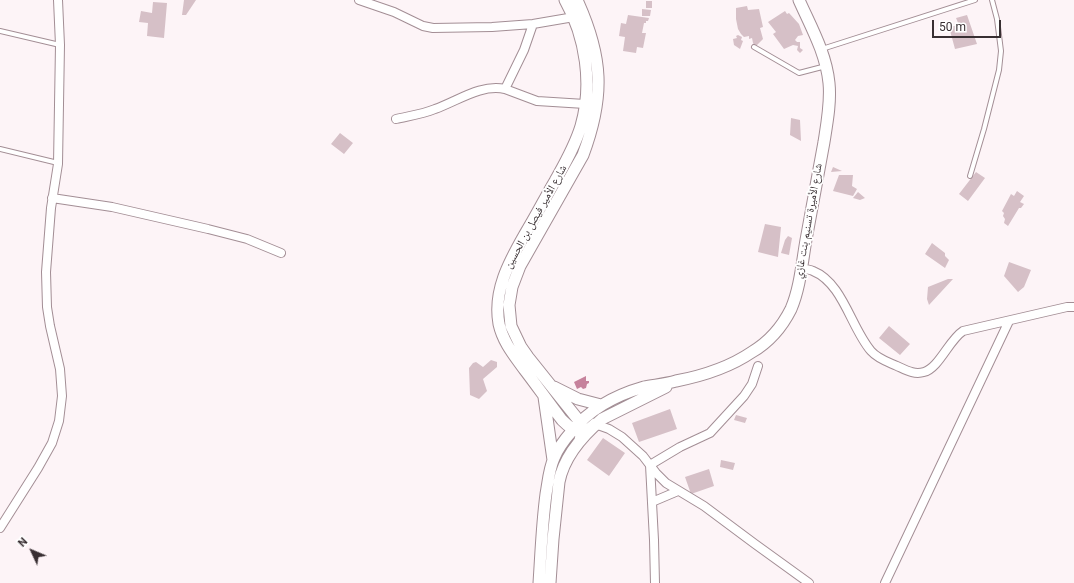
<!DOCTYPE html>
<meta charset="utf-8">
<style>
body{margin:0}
#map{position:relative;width:1074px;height:583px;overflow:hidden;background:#fdf4f7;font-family:Roboto,sans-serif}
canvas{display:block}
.north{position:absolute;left:12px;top:531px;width:40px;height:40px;-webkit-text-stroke:3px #fff;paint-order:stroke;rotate:314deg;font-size:11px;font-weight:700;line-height:16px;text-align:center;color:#382f32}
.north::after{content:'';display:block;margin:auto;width:14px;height:18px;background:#382f32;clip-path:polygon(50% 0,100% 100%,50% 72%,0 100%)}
.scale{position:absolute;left:932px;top:20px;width:69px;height:18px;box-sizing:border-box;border:2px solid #382f32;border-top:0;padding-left:5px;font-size:12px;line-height:14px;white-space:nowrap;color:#382f32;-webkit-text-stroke:3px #fff;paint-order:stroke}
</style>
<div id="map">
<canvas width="1074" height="583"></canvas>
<div class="north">N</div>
<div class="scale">50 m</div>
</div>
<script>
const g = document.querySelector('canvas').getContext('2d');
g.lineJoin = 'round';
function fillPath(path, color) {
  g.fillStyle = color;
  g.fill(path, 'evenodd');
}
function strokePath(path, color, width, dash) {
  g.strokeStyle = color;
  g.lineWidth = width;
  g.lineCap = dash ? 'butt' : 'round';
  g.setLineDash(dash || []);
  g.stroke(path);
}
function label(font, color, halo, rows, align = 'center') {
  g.font = font + ' Roboto,"Noto Naskh Arabic",sans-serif';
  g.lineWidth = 3.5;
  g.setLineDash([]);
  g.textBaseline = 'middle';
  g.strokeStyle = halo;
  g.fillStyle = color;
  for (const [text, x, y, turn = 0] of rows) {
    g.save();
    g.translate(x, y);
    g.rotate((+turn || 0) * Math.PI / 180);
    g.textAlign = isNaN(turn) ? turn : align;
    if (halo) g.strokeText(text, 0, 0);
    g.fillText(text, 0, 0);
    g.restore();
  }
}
fillPath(new Path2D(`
 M586 376V381H589V383L587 384 586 388 583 389 581 387 577 389 574 382Z`), '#c6829c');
fillPath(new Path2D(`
 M184 0H196L186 15H182Z
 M646 1H652V8H646Z
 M153 2 167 3 164 38 147 36 148 23 139 22 141 11 152 13Z
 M747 6 748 10 759 9 763 27 760 28 763 39 756 46 753 43 752 38 749 39V36L744 37 741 34 738 29 736 19V8Z
 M642 9 651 10 650 16H642Z
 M785 11 787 14 789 13 799 24 803 35 798 36 795 40 797 42H800V48L803 50 800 53 797 50 798 46 793 45 784 49 773 34 776 32 768 22Z
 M628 15 649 18 648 21H646V23H644L642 33H646L643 48 637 47 636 53 623 51 625 37 619 36 621 23 626 24Z
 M967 15 977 44 955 49 949 27 959 25 956 18Z
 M738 35 742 37 741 40 743 41 740 49 734 45 733 39 737 38 736 36Z
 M791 118 800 120 801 141 790 135Z
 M340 133 353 143 344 154 331 144Z
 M833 167 842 171 831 172Z
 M976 172 985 178 968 201 959 194Z
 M839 175H853L852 186 857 189 853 196 833 191Z
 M1017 191 1024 196 1020 202 1024 204 1021 208H1019L1008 226 1004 223 1005 219 1003 216 1004 213 1002 211 1011 194 1014 196Z
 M858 192 865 198 860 200 853 198Z
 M765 224 781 227 778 257 758 252Z
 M788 236 792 238 789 255 781 253 785 240Z
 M932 243 945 253V256L949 260 945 268 925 254Z
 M1009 262 1031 270 1024 287 1018 292 1004 276Z
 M948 279H953L929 305 927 299 928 287Z
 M889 326 910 344 900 355 879 338Z
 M491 360 497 362V367L483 379 487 391 479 399 470 395 469 368 473 363 476 362 483 367Z
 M670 409 677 429 639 442 632 423Z
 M736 415 747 418 745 423 734 420Z
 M603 438 625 453 609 476 587 460Z
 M721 460 735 463 733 470 720 467Z
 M709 469 714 486 691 494 685 477Z`), '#d6c0c7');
const lane = new Path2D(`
 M0 31 60 45
 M754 47 799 73 826 66
 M822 49 975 0
 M0 149 58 163
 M970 176 984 129 999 70 1001 51 997 19 992 0`);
const street = new Path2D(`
 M359 0 394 12 423 26 433 28 492 27 533 24 574 17
 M533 24 524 50 505 89 537 101 585 104
 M396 119C409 116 423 114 435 109 458 101 480 84 505 89
 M52 198 112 207 208 229 247 239 281 253
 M801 269C804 269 809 269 813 271 843 283 851 328 871 351 878 359 888 362 897 366 906 370 914 375 924 372 939 368 949 340 963 331L1067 307H1074
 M595 424 609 429 622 437 643 456 656 473 666 483 704 506 755 544 809 583
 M652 502 678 491
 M0 528 38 468 52 443 59 421 62 396 60 369 50 326 47 307 46 272 51 208 58 164 60 45 58 0
 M655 583 654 540 650 465 680 447 710 433 744 396 752 384 758 366
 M885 583 1009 321`);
const secondary = new Path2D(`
 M565 0C586 37 593 85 581 126 575 146 565 163 555 181 545 198 536 216 525 234 509 262 493 291 499 324 503 342 514 355 524 369 537 386 549 403 562 420 573 431 581 437 595 424
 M577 0C603 57 605 96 583 155L520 266 512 287 509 305 511 326 521 347 528 357 580 422 582 431 580 440
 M554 387 578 399 601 405
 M544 397 553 460
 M539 583C541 553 542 524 546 494 548 483 549 469 554 458 558 448 565 439 572 431 590 409 616 395 644 387 654 385 666 384 676 381 702 376 730 367 752 352 769 342 782 327 791 309 800 288 802 263 806 240 812 207 818 175 824 142 827 123 831 102 829 83 826 53 811 27 799 0
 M550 583 553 539 559 482C564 456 582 436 602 419L666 387`);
strokePath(lane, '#a38e95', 6);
strokePath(street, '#a38e95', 10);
strokePath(secondary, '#a38e95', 13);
strokePath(lane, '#fff', 4);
strokePath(street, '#fff', 8);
strokePath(secondary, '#fff', 11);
label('11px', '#382f32', '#fff', [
 ["شارع الأمير فيصل بن الحسين",536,217,-61],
 ["شارع الأميرة تسنيم بنت غازي",809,221,-80]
]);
</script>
